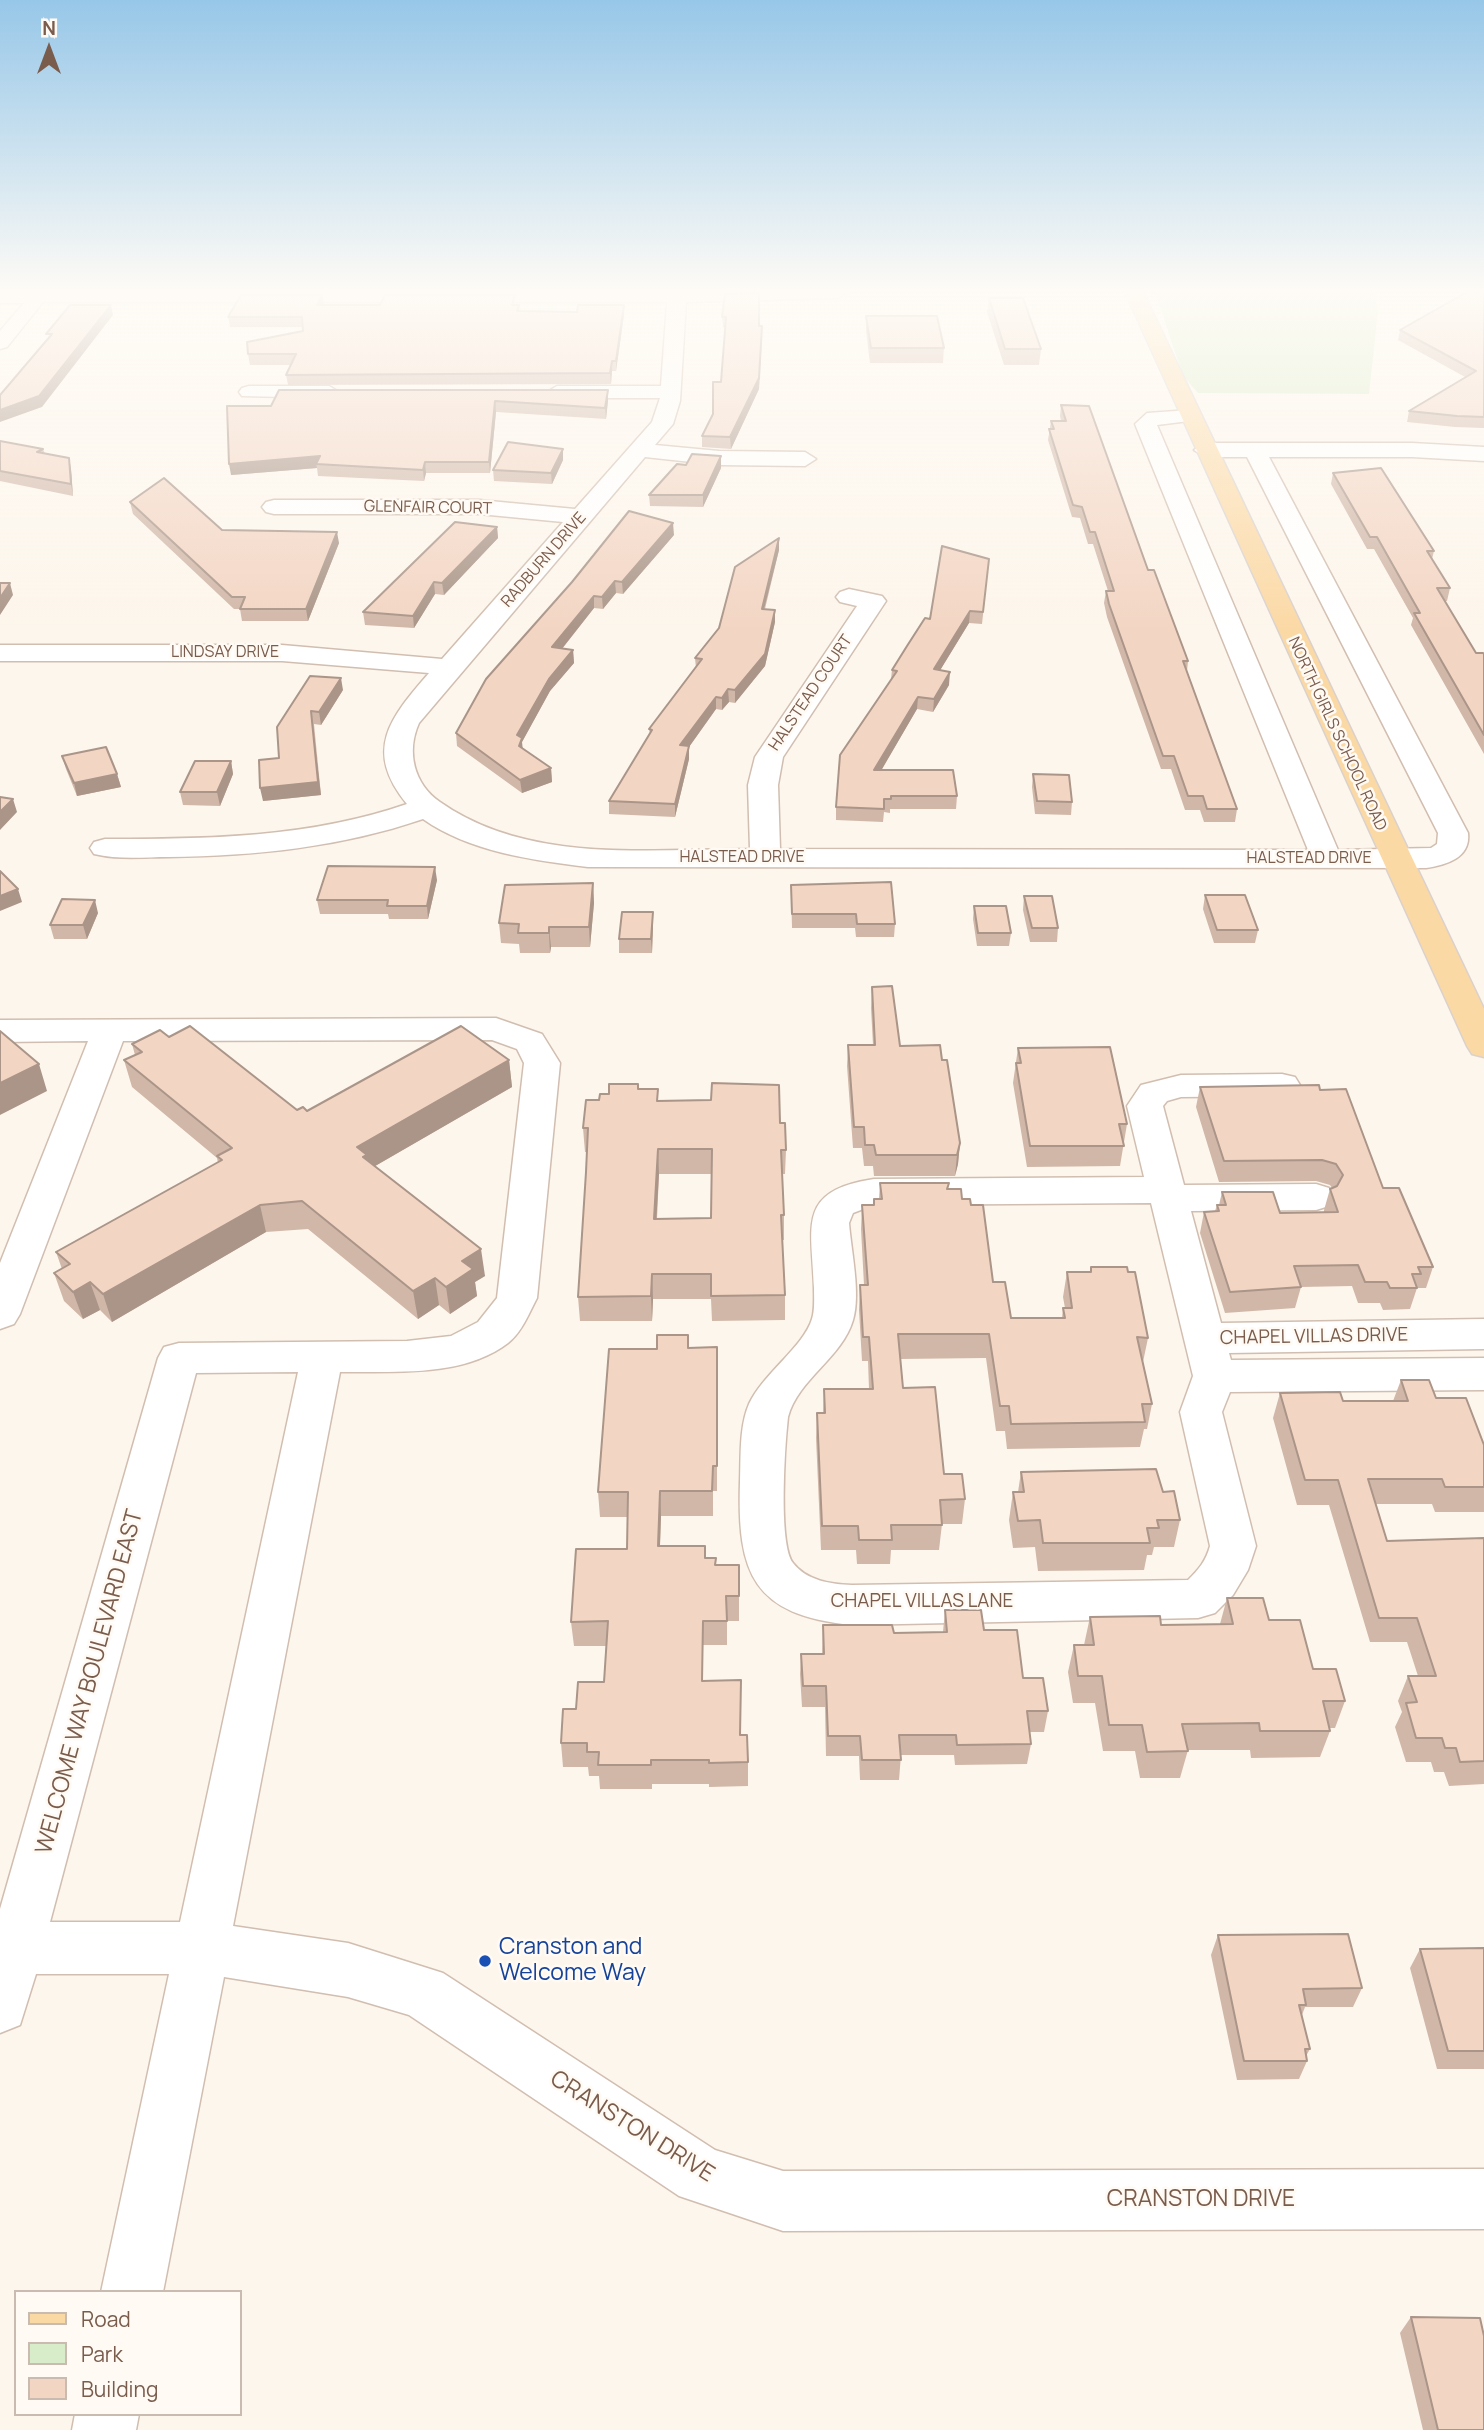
<!DOCTYPE html>
<style>
body{margin:0}
#map{position:relative;width:1484px;height:2430px;overflow:hidden;background:#fdf6ec;font-family:Manrope,sans-serif}
canvas{display:block}
.legend{position:absolute;left:14px;top:2290px;width:228px;height:126px;box-sizing:border-box;background:#fffaf3;border:2px solid #cabbb1;margin:0;padding:9px 12px;list-style:none;font-size:21px;color:#7a5c4d}
.legend li{display:flex;align-items:center;gap:14px;height:35px}
.legend b{width:35px;border:2px solid #cabbb1}
.north{position:absolute;left:14px;top:14px;width:70px;height:70px;-webkit-text-stroke:5px #fffaf3;paint-order:stroke;rotate:0deg;font-size:19px;font-weight:700;line-height:28px;text-align:center;color:#7a5c4d}
.north::after{content:'';display:block;margin:auto;width:24px;height:32px;background:#7a5c4d;clip-path:polygon(50% 0,100% 100%,50% 72%,0 100%)}
</style>
<div id="map">
<canvas width="1484" height="2430"></canvas>
<ul class="legend">
<li><b style="height:9px;background:#fbd9a5"></b>Road</li>
<li><b style="height:19px;background:#d8ecc9"></b>Park</li>
<li><b style="height:19px;background:#f3d5c3"></b>Building</li>
</ul>
<div class="north">N</div>
</div>
<script>
const g = document.querySelector('canvas').getContext('2d');
g.lineJoin = 'round';
function fillPath(path, color) {
  g.fillStyle = color;
  g.fill(path, 'evenodd');
}
function strokePath(path, color, width, dash) {
  g.strokeStyle = color;
  g.lineWidth = width;
  g.lineCap = dash ? 'butt' : 'round';
  g.setLineDash(dash || []);
  g.stroke(path);
}
function label(font, color, halo, rows, align = 'center') {
  g.font = font + ' Manrope,sans-serif';
  g.lineWidth = 5;
  g.setLineDash([]);
  g.textBaseline = 'middle';
  g.strokeStyle = halo;
  g.fillStyle = color;
  for (const [text, x, y, turn = 0] of rows) {
    g.save();
    g.translate(x, y);
    g.rotate((+turn || 0) * Math.PI / 180);
    g.textAlign = isNaN(turn) ? turn : align;
    if (halo) g.strokeText(text, 0, 0);
    g.fillText(text, 0, 0);
    g.restore();
  }
}
fillPath(new Path2D(`
 M1155 292H1374L1378 311 1369 394 1198 393 1183 376Z`), '#d8ecc9');
const minor = new Path2D(`
 M0 292H847L838 298 686 302 680 401 673 424 655 445 719 451 805 452 816 459 805 466 719 465 645 457 419 723C406 752 414 784 440 802 528 864 647 849 750 849L748 785 755 757 857 606 840 602 836 597 840 592 849 589 882 596 886 601 783 757 778 785 780 849 1308 850 1135 424 1147 413 1190 410 1201 416 1197 420 1157 425 1338 850 1431 848 1437 844 1438 833 1247 457H1205L1194 450 1205 443H1412L1484 447V461L1412 457H1269L1468 833C1471 858 1446 865 1426 868L588 867C532 860 470 852 423 819 341 847 256 856 169 857 145 857 118 860 94 854L90 848 94 842 105 839C207 839 309 838 407 804 363 750 390 718 429 673L282 661H0V645H282L442 659 563 522 479 514H274L266 512 262 507 266 502 274 500H479L575 509 652 422 660 398H557L547 392 557 386H661L667 302H43L7 347 0 349V331L24 303H0Z
 M249 386H329L339 392 329 398 242 396 239 392 242 388Z
 M496 1018 542 1034 560 1063 537 1298C529 1313 522 1332 508 1343 462 1378 394 1371 340 1372L233 1926 348 1943 443 1973 715 2150 783 2171 1484 2169V2229L783 2231 679 2196 409 2015 348 1997 224 1977 163 2292H101L169 1974H36L20 2025 0 2033V1909L158 1358 164 1347 179 1343 407 1341 451 1336 478 1322 497 1298 524 1063 517 1049 492 1040 123 1041 20 1314 14 1324 0 1329V1263L88 1041 0 1042V1020ZM298 1372 180 1922H50L196 1373Z
 M1282 1074 1295 1077 1300 1085 1295 1093 1282 1096 1181 1097 1167 1101 1163 1106 1184 1185 1316 1184 1329 1188 1335 1197 1329 1206 1316 1210 1191 1211 1221 1323 1484 1319V1349L1229 1353 1231 1360 1484 1358V1390L1230 1392 1222 1412 1256 1546 1248 1570 1233 1595 1215 1613 1198 1618 852 1625C753 1615 737 1574 740 1482 741 1458 739 1427 749 1404 763 1374 804 1346 812 1319 815 1310 814 1298 814 1288 812 1225 796 1191 874 1179L1144 1177 1127 1106 1141 1085 1181 1075ZM1151 1203 1193 1376 1180 1412 1210 1546C1206 1561 1199 1569 1188 1580L852 1585C831 1584 807 1581 793 1563 778 1544 785 1444 788 1417 798 1379 842 1358 853 1320 861 1294 851 1250 849 1223L853 1213 874 1205Z
 M75 2414H139L136 2430H72Z`);
const major = new Path2D(`
 M1125 292H1143L1484 1009V1057L1472 1054 1467 1046Z`);
strokePath(minor, '#d1beb0', 3);
strokePath(major, '#dad1cd', 3);
fillPath(minor, '#fff');
fillPath(major, '#fbd9a5');
fillPath(new Path2D(`
 M1484 292V428L1455 427 1407 422 1409 411 1465 377 1398 340 1400 330Z
 M725 294 759 326 762 336 759 389 731 449 702 447V436L713 414 721 382 725 327H723L722 317Z
 M989 298 1041 349 1039 365H1004L987 312Z
 M324 305H519L520 311 624 315 616 371H612L611 384 288 385 286 375 291 365H250L248 354 303 331V327H230L228 317Z
 M866 316 944 348 943 363H870L866 331Z
 M279 390 608 401 606 419 496 412 490 473H426L424 481 318 476 317 468 231 475 271 406Z
 M1061 405 1148 570 1188 661 1187 671 1237 809 1235 822H1204L1200 810H1185L1171 769H1161L1107 617 1104 603 1106 591H1108L1093 544H1088L1080 518 1072 517 1048 440 1051 421H1061L1060 416Z
 M0 441 43 449 45 454 71 469 73 496 0 481Z
 M563 460 552 484 494 481 493 470Z
 M721 468 703 507 650 506 649 495Z
 M1333 473 1434 551 1432 559 1450 588 1447 601H1444L1476 653 1484 654V754L1411 625 1413 618 1374 549H1367L1331 484Z
 M130 502 222 530 339 543 308 621H242L240 609H234L133 514Z
 M497 527 498 538 444 595 435 594 414 628 365 625 363 612Z
 M674 535 623 594 616 593 603 609 594 608 562 649 573 650 574 663 550 691 522 742V748L551 768 552 782 522 793 457 746 456 733 486 679Z
 M779 538V550L765 609 775 610V622L765 666 735 703 729 702 722 710 716 709 689 747V759L675 817 609 814V801L650 734 649 729 696 668 695 658 719 628Z
 M989 559 982 624 969 623 940 670 949 685 933 712 917 709 881 770 957 796 956 809H890V813L884 812 883 822 836 820V807L891 679 892 670 930 619Z
 M343 690 321 725 314 724 321 795 263 801 279 758 277 727Z
 M62 756 117 774 121 787 77 796 66 769Z
 M231 761 233 774 220 806 183 805 180 792Z
 M1033 774 1072 802 1071 815 1035 814 1032 787Z
 M437 880 428 919H389L388 914H320L317 900Z
 M593 883 594 903 590 947H551L550 953H520L519 944 501 943 499 923Z
 M791 885 895 924 894 937H856L855 928H792Z
 M1205 895 1258 930 1255 943H1214L1203 909Z
 M1024 896 1058 928 1057 942H1030L1023 910Z
 M974 906 1011 933 1009 946H977L973 919Z
 M653 912V925L652 953H619V939Z
 M98 913 87 939H54L50 925Z
 M872 987 900 1046 942 1060 960 1143 958 1164 955 1176H874L873 1166H864L862 1148H853L847 1066 848 1045H873L871 1008Z
 M169 1037 297 1110 307 1111 509 1060 512 1087 375 1166 485 1276 475 1282 477 1296 450 1314 439 1305 418 1319 308 1229 266 1232 112 1322 100 1310 83 1319 64 1301 54 1273 62 1269 56 1252 218 1163 217 1158 132 1087 124 1060 135 1055 132 1044Z
 M1018 1048 1127 1124 1120 1166 1027 1167 1013 1083Z
 M1200 1087 1320 1090 1433 1267 1426 1288H1417L1410 1309 1383 1310 1380 1303H1358L1352 1286 1301 1287 1295 1308 1225 1313 1200 1233 1204 1212 1215 1211 1217 1205H1219L1222 1192 1280 1213 1324 1212V1210L1330 1189 1332 1188 1330 1185 1316 1181 1219 1182 1196 1107Z
 M638 1089H658V1101L780 1123 786 1150 785 1174H782L784 1215V1240H782L785 1295V1320L712 1321 711 1299H653L652 1321H580L578 1297 587 1152H585L583 1128 599 1100 609 1094ZM659 1174H712L711 1218 657 1219Z
 M880 1183H949L948 1189 971 1205 993 1282 1011 1318H1062L1063 1308H1065L1063 1297 1067 1272H1090L1091 1267 1128 1272 1148 1338 1143 1362 1152 1404 1147 1429H1144L1140 1447 1007 1449 1005 1431H996L986 1358 900 1359 903 1388 944 1474 965 1499 962 1524H942L939 1550H891L890 1564H857L856 1550H821L816 1438 817 1413H823L824 1389H869L868 1361H862L859 1310 860 1285H864L861 1229 862 1205H873L874 1199H879Z
 M717 1347V1491H713V1516H661L660 1546 705 1558 716 1565H739V1621H727V1645H703V1681L741 1735 748 1762V1786L709 1787V1784H652V1789H600L599 1776H589L588 1767H563L561 1743 576 1709 604 1682 606 1646H574L571 1622 627 1549V1517H600L598 1492 688 1348Z
 M1401 1380 1436 1398 1484 1445V1512H1435L1432 1504H1375L1387 1541 1484 1538V1784L1449 1786 1444 1772H1434L1431 1762H1406L1395 1727 1402 1712 1398 1701 1408 1676H1418L1407 1642H1370L1329 1505H1297L1273 1418 1280 1393 1343 1401H1393Z
 M1021 1472 1163 1492 1180 1520 1174 1547H1154L1152 1555H1147L1144 1570 1038 1571 1035 1547 1013 1548 1009 1520 1013 1492H1018Z
 M1227 1598 1269 1620 1313 1669 1345 1701 1335 1728H1330V1731L1320 1757 1251 1758 1250 1750H1188L1180 1778H1140L1135 1751H1103L1095 1703H1073L1068 1672 1074 1645H1084L1090 1617 1161 1625 1220 1624Z
 M945 1610 984 1630 1023 1678 1048 1711 1044 1732H1029L1031 1744 1027 1764 955 1765 954 1755H901L899 1780H860L859 1756H826L825 1707H802L800 1674 801 1654H822L823 1625 894 1633 943 1632Z
 M1218 1935 1362 1988 1353 2007H1305L1302 2015 1310 2049 1306 2056 1307 2061 1299 2079 1237 2080 1211 1955Z
 M1484 1948V2069H1437L1410 1968 1420 1949Z
 M1411 2317 1484 2430H1423L1400 2333Z`), '#d1b7a8');
fillPath(new Path2D(`
 M322 295 324 305H317Z
 M111 305 113 315 42 407 0 422V410Z
 M624 305V315L616 371V361Z
 M762 326 759 389 731 449 730 437Z
 M612 361V371L611 384 610 373Z
 M608 390V401L606 419 605 408Z
 M495 401 496 412 490 473 489 462Z
 M563 449V460L552 484 551 473Z
 M320 456 316 464 317 468 231 475 229 464Z
 M721 456V468L703 507V495Z
 M69 458 71 469 73 496 71 484Z
 M425 462 426 473 424 481 423 470Z
 M673 523 674 535 623 594 622 582Z
 M497 527 498 538 444 595 442 583Z
 M337 532 339 543 308 621 306 609Z
 M779 538V550L761 621 762 609Z
 M615 581 616 593 603 609 602 597Z
 M434 582 435 594 414 628 413 616Z
 M10 583 13 595 0 615V598Z
 M594 596V608L553 660 552 647Z
 M775 610V622L765 666 735 703V690Z
 M970 611 969 623 933 682 934 669Z
 M573 650 574 663 550 691 522 742 523 751 518 748 517 735 549 679Z
 M950 672 949 685 933 712 934 699Z
 M341 678 343 690 321 725 319 712Z
 M728 689 729 702 722 710V698Z
 M716 697V709L689 747V759L675 817V804L680 745Z
 M918 697 917 709 874 783V770Z
 M311 711 321 795 263 801 260 788Z
 M231 761 233 774 220 806 217 792Z
 M551 768 552 782 522 793 520 780Z
 M117 774 121 787 77 796 74 783Z
 M13 799 17 812 0 830V812Z
 M435 867 437 880 428 919 427 906Z
 M593 883 594 903 590 947 589 927Z
 M18 889 22 902 0 911V896Z
 M95 900 98 913 87 939 83 925Z
 M653 912V925L652 953 651 939Z
 M549 927 551 947 550 953 549 933Z
 M509 1060 512 1087 370 1169 357 1147Z
 M39 1064 47 1091 0 1115V1083Z
 M960 1143 958 1164 955 1176 957 1155Z
 M658 1149 659 1174 655 1243 654 1219Z
 M260 1205 266 1232 112 1322 103 1294Z
 M481 1249 485 1276 475 1282 477 1296 450 1314 446 1287 462 1261Z
 M652 1274 653 1299 652 1321 651 1296Z
 M435 1278 439 1305 418 1319 413 1291Z
 M90 1282 100 1310 83 1319 73 1292Z
 M660 1491 661 1516 659 1571 658 1546Z`), '#aa9588');
const building = new Path2D(`
 M1467 292H1484V417L1457 416 1409 411 1476 371 1400 330Z
 M759 293V326H762L759 378 730 437 702 436 713 414V382H721L726 317H722L725 294Z
 M241 295H322L317 305H380L385 295H515L512 305H519L517 311 577 312 578 305H624L616 361H612L610 373 286 375 296 354H248L247 342 303 331 302 317H228Z
 M989 298H1023L1041 349H1005Z
 M70 305H111L39 396 0 410V395L52 334H46Z
 M866 316H937L944 348H871Z
 M279 390H608L605 408 495 401 489 462H425L423 470 316 464 320 456 229 464 227 406H271Z
 M1061 405 1089 406 1148 570H1154L1188 661H1183L1237 809H1207L1203 796H1188L1174 756H1163L1109 604 1106 591H1114L1095 532H1090L1082 507 1073 505 1049 429H1054L1051 421H1066Z
 M0 441 43 449 37 452 69 458 71 484 0 471Z
 M508 442 563 449 551 473 493 470Z
 M692 454 721 456 703 495H649L677 464 686 465Z
 M1381 468 1434 551H1427L1450 588H1437L1476 653H1483L1484 654V735L1414 613H1420L1377 537H1370L1333 473Z
 M164 478 222 530 337 532 306 609H240L245 597H232L130 502Z
 M629 511 673 523 622 582 615 581 602 597 594 596 552 647 573 650 549 679 517 735 522 738 519 746 551 768 520 780 456 733 486 679 572 582Z
 M455 522 497 527 442 583 434 582 413 616 363 612Z
 M779 538 762 609 775 610 765 654 735 690 728 689 722 698 716 697 680 745 689 746 675 804 609 801 652 730 649 729 702 659 695 658 719 628 735 567Z
 M942 546 989 559 983 612 970 611 934 669 950 672 934 699 918 697 874 770H953L957 796H891V799H884V809L836 807 840 755 897 671 892 670 907 646 925 618 930 619Z
 M0 583H10L0 598Z
 M310 676 341 678 319 712 311 711 318 782 260 788 259 760 279 758 277 727Z
 M106 747 117 774 74 783 62 756Z
 M195 761H231L217 792H180Z
 M1033 774 1069 775 1072 802 1037 801Z
 M0 797 13 799 0 812Z
 M328 866 435 867 427 906H387L388 900H317Z
 M0 871 18 889 0 896Z
 M891 882 895 924H857L856 914H792L791 885Z
 M593 883 589 927H549V933H518L519 924 499 923 505 885Z
 M1205 895H1245L1258 930H1217Z
 M1024 896H1052L1058 928H1032Z
 M62 899 95 900 83 925H50Z
 M974 906H1006L1011 933H978Z
 M622 912H653L651 939H619Z
 M892 986 900 1046 940 1045 942 1060H947L960 1143 957 1155H876L874 1145H865L864 1127H854L848 1045H875L872 987Z
 M190 1026 297 1110 303 1107 307 1111 461 1026 509 1060 357 1147 367 1155 363 1157 481 1249 462 1261 473 1269 446 1287 435 1278 413 1291 302 1201 260 1205 103 1294 90 1282 73 1292 54 1273 70 1264 56 1252 222 1160 217 1156 232 1148 124 1060 142 1052 132 1044 160 1030 169 1037Z
 M0 1031 39 1064 0 1083Z
 M1110 1047 1127 1124H1119L1124 1146H1030L1016 1063H1021L1018 1048Z
 M712 1083 779 1085 780 1123H785L786 1150H781L784 1215H781L785 1295 711 1296V1274H652L651 1296 578 1297 586 1172 588 1128H583L586 1100H599L600 1094H609V1084H638V1089H658L657 1101 711 1100ZM658 1149H712L711 1218 654 1219Z
 M1319 1085 1320 1090 1346 1089 1383 1188H1399L1433 1267H1418L1421 1274H1412L1417 1288H1390L1387 1282H1365L1358 1265 1294 1266 1301 1287 1230 1292 1204 1212 1219 1211 1217 1205H1226L1222 1192H1273L1280 1213 1338 1212 1330 1189 1337 1186 1343 1175 1336 1164 1322 1160 1224 1161 1200 1087Z
 M880 1183H949L947 1189H961L962 1199H970L971 1205H983L993 1282H1005L1011 1318H1065L1063 1308H1072L1067 1272H1091V1267H1127L1128 1272H1135L1148 1338 1137 1337 1152 1404H1142L1145 1422 1011 1424 1009 1406H1000L989 1334H898L903 1388 935 1387 944 1474H962L965 1499 940 1500 942 1525H891L892 1540H859L858 1526H822L817 1413H825L824 1389H873L869 1337H863L860 1285H868L862 1205H874V1199H882Z
 M657 1335H688V1348L717 1347V1466H713L712 1491H660L658 1546H705V1558H716L715 1565H739V1596H726L727 1621H703L702 1681 741 1680 740 1735H747L748 1762 709 1763V1760H651V1765H598L599 1752H587V1743H561L563 1709H576L578 1682H604L608 1621 571 1622 576 1549H627L628 1492H598L609 1349H657Z
 M1401 1380H1429L1436 1398H1466L1484 1445V1487H1445L1442 1479H1368L1387 1541 1484 1538V1761L1460 1762 1456 1748H1445L1442 1738H1416L1406 1703 1417 1702 1408 1676H1436L1417 1618H1379L1338 1480H1305L1280 1393 1340 1392 1343 1401H1408Z
 M1156 1469 1163 1492 1174 1491 1180 1520H1157L1159 1528H1147L1150 1543H1043L1040 1520 1018 1521 1013 1492H1024L1021 1472Z
 M1227 1598H1263L1269 1620H1300L1313 1669H1336L1345 1701H1323L1330 1731H1260L1259 1723 1182 1724 1188 1751 1147 1752 1142 1725H1109L1102 1676H1078L1074 1645H1094L1090 1617 1160 1616 1161 1625 1233 1624Z
 M945 1610H981L984 1630H1017L1023 1678H1043L1048 1711H1027L1031 1744 957 1745 956 1735H899L901 1760H862L860 1736H828L826 1686H803L801 1654H824L823 1625H892L894 1633 947 1632Z
 M1348 1934 1362 1988 1303 1989 1306 2005H1299L1310 2049H1305L1307 2061H1244L1218 1935Z
 M1484 1948V2051H1448L1420 1949Z
 M1411 2317 1480 2318 1484 2336V2430H1438Z`);
fillPath(building, '#f3d5c3');
strokePath(building, '#aa9588', 2);
const sky = g.createLinearGradient(0, 0, 0, 632);
sky.addColorStop(0, '#97c7e8');
sky.addColorStop(0.46, '#fefbf6');
sky.addColorStop(1, '#fefbf600');
g.fillStyle = sky;
g.fillRect(0, 0, 1484, 632);
for (const [x, y, r, color] of [
 [485,1961,7,"#1a4fb4"]
]) {
  const dot = new Path2D();
  dot.arc(x, y, r, 0, 2 * Math.PI);
  g.fillStyle = color;
  g.fill(dot);
  strokePath(dot, '#fffaf3', 2.5);
}
label('16px', '#7a5c4d', '#fffaf3', [
 ["GLENFAIR COURT",428,508,1],
 ["RADBURN DRIVE",544,560,-49],
 ["LINDSAY DRIVE",225,653],
 ["HALSTEAD COURT",811,693,-56],
 ["NORTH GIRLS SCHOOL ROAD",1337,734,65],
 ["HALSTEAD DRIVE",742,858],
 ["HALSTEAD DRIVE",1309,859]
]);
label('19px', '#7a5c4d', '#fffaf3', [
 ["CHAPEL VILLAS DRIVE",1314,1337,-1],
 ["CHAPEL VILLAS LANE",922,1602]
]);
label('23px', '#7a5c4d', '#fffaf3', [
 ["WELCOME WAY BOULEVARD EAST",90,1682,-75],
 ["CRANSTON DRIVE",632,2127,32],
 ["CRANSTON DRIVE",1201,2200]
]);
label('23px', '#164399', '#fffaf3', [
 ["Cranston and",499,1948],
 ["Welcome Way",499,1974]
], 'left');
</script>
